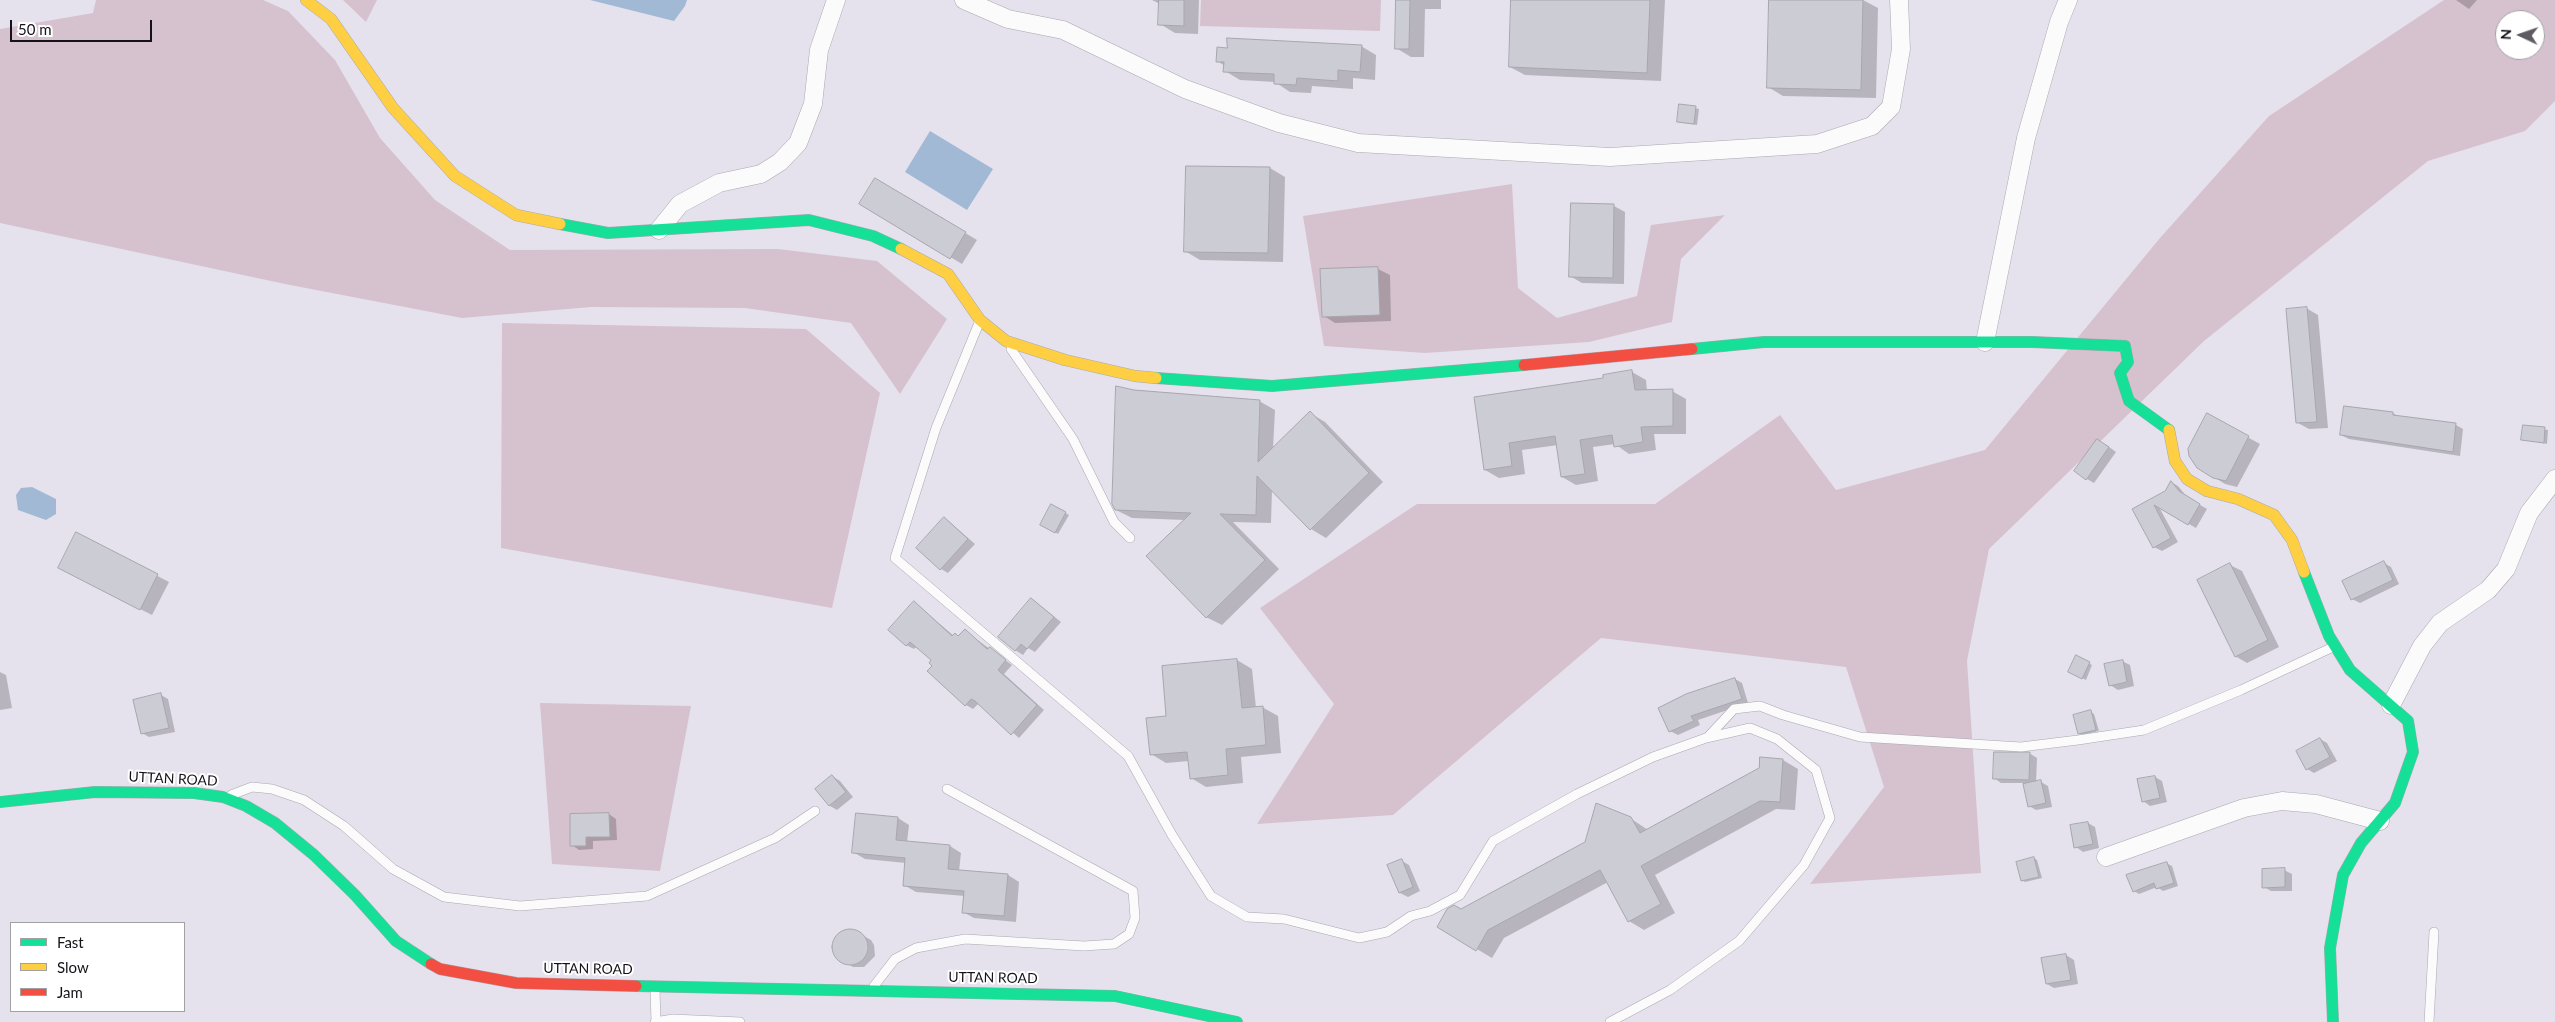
<!DOCTYPE html>
<style>
body{margin:0}
#map{position:relative;width:2555px;height:1022px;overflow:hidden;background:#e5e2ed;font-family:Lato,sans-serif}
canvas{display:block}
.legend{position:absolute;left:10px;top:922px;width:175px;height:90px;box-sizing:border-box;background:#fff;border:1px solid #a1a1a3;margin:0;padding:6px 9px;list-style:none;font-size:15px;color:#151319}
.legend li{display:flex;align-items:center;gap:10px;height:25px}
.legend b{width:25px;border:1px solid #a1a1a3}
.north{position:absolute;left:2495px;top:10px;width:50px;height:50px;box-sizing:border-box;background:#fff;border:1px solid #a1a1a3;border-radius:50%;rotate:273deg;font-size:14px;font-weight:700;line-height:20px;text-align:center;color:#151319}
.north::after{content:'';display:block;margin:auto;width:18px;height:22px;background:#5e5b63;clip-path:polygon(50% 0,100% 100%,50% 72%,0 100%)}
.scale{position:absolute;left:10px;top:20px;width:142px;height:22px;box-sizing:border-box;border:2px solid #151319;border-top:0;padding-left:6px;font-size:15px;line-height:18px;white-space:nowrap;color:#151319;-webkit-text-stroke:4px #fff;paint-order:stroke}
</style>
<div id="map">
<canvas width="2555" height="1022"></canvas>
<ul class="legend">
<li><b style="height:6px;background:#16e098"></b>Fast</li>
<li><b style="height:6px;background:#ffcf43"></b>Slow</li>
<li><b style="height:6px;background:#f24e42"></b>Jam</li>
</ul>
<div class="north">N</div>
<div class="scale">50 m</div>
</div>
<script>
const g = document.querySelector('canvas').getContext('2d');
g.lineJoin = 'round';
function fillPath(path, color) {
  g.fillStyle = color;
  g.fill(path, 'evenodd');
}
function strokePath(path, color, width, dash) {
  g.strokeStyle = color;
  g.lineWidth = width;
  g.lineCap = dash ? 'butt' : 'round';
  g.setLineDash(dash || []);
  g.stroke(path);
}
function label(font, color, halo, rows, align = 'center') {
  g.font = font + ' Lato,sans-serif';
  g.lineWidth = 4;
  g.setLineDash([]);
  g.textBaseline = 'middle';
  g.strokeStyle = halo;
  g.fillStyle = color;
  for (const [text, x, y, turn = 0] of rows) {
    g.save();
    g.translate(x, y);
    g.rotate((+turn || 0) * Math.PI / 180);
    g.textAlign = isNaN(turn) ? turn : align;
    if (halo) g.strokeText(text, 0, 0);
    g.fillText(text, 0, 0);
    g.restore();
  }
}
fillPath(new Path2D(`
 M96 0H263L288 11 335 60 380 138 435 200 510 250 778 249 877 261 947 319 900 394 851 323 745 308 591 307 462 318 285 284 0 223V29L93 13Z
 M343 0H377L366 22Z
 M1201 0H1381L1380 31 1200 26Z
 M2444 0H2555V101L2525 131 2428 161 2204 341 1989 549 1967 661 1981 873 1810 884 1884 787 1846 667 1601 638 1393 815 1257 824 1334 704 1260 608 1417 504H1655L1780 415 1836 490 1985 450 2160 238 2269 116ZM2505 20H2535V50H2505Z
 M1512 184 1518 288 1557 318 1637 296 1651 225 1725 215 1681 259 1672 322 1589 342 1425 353 1324 346 1303 216Z
 M502 323 806 329 880 393 832 608 501 548Z
 M540 703 691 706 660 871 552 864Z`), '#d6c2ce');
fillPath(new Path2D(`
 M590 0H687L685 6 674 21Z
 M930 131 993 169 967 210 905 172Z
 M32 487 56 499V514L46 520 18 510 16 495 21 488Z`), '#a1b9d4');
fillPath(new Path2D(`
 M1152 0H1199L1198 34 1175 33 1160 24V4Z
 M1397 0H1441V9H1425L1424 57H1411L1396 48Z
 M1513 0H1665L1661 81 1525 75 1510 67Z
 M1770 0H1863L1878 8 1876 98 1783 96 1768 87Z
 M2456 0H2477L2469 9Z
 M1361 46 1376 55 1375 80 1353 78V89L1312 86 1311 93 1290 92 1275 82 1240 80 1225 71V66L1217 61Z
 M1680 105 1699 109 1697 125 1678 122Z
 M1270 168 1285 177 1283 262 1200 260 1185 251Z
 M875 179 977 240 962 264 861 204Z
 M1614 206 1625 212 1624 284 1582 283 1570 276Z
 M1378 269 1390 275 1391 321 1335 323 1324 316 1322 271Z
 M2306 308 2318 315 2328 428 2309 429 2298 423Z
 M1632 372 1646 380 1647 391H1672L1686 399V434H1654L1656 450 1629 454 1615 444 1593 447 1598 481 1576 485 1562 477 1558 445 1522 450 1525 474 1499 478 1485 470 1475 398 1605 379Z
 M1134 392 1259 401 1275 410 1273 449 1310 413 1325 422 1383 482 1326 538 1311 529 1272 490 1271 523 1233 522 1279 569 1222 625 1206 617 1185 520 1132 518 1116 510Z
 M2393 413 2400 418 2456 425 2463 429 2460 456 2349 439 2341 435Z
 M2207 415 2260 444 2237 487 2225 484 2198 467Z
 M2524 426 2548 430 2547 444 2523 439Z
 M2105 444 2116 452 2094 483 2087 479Z
 M2171 482 2178 486 2187 497 2207 509 2196 528 2159 507 2178 542 2162 551 2154 547 2134 510 2166 492Z
 M1052 506 1069 515 1058 534 1042 524Z
 M945 518 975 544 948 573 941 569Z
 M77 534 169 582 152 615 71 574Z
 M2384 563 2391 567 2399 584 2360 603 2352 599Z
 M2230 565 2242 571 2279 647 2247 663 2235 656Z
 M1032 599 1061 622 1035 652 1028 648 1023 655 1015 650Z
 M914 602 954 636 959 637 965 631 1012 665 1004 674 1044 710 1019 738 979 703 973 709 966 705 929 671 934 666 933 660 917 646 914 649 906 645Z
 M2076 657 2092 665 2086 680 2070 672Z
 M1237 660 1252 669 1256 708 1262 707 1278 716 1281 753 1241 757 1243 783 1206 787 1191 778 1189 761 1166 763 1151 754Z
 M2122 661 2130 665 2134 686 2118 690 2110 685Z
 M0 672 6 675 12 708 0 710Z
 M1735 679 1742 683 1748 703 1698 720 1700 725 1678 735 1670 731Z
 M161 695 168 699 175 732 149 737 142 733Z
 M2091 712 2094 714 2099 731 2082 735 2079 733Z
 M2320 739 2327 743 2337 761 2314 773 2307 769Z
 M2029 753 2037 758 2036 783 2041 782 2048 786 2052 807 2036 810 2029 806 2024 783H2001L1994 778Z
 M1783 760 1798 769 1795 810 1776 809 1655 875 1675 913 1644 930 1629 921 1608 882 1504 938 1492 958 1438 926 1462 911 1630 818 1648 830Z
 M832 776 840 781 853 797 837 810 830 806 817 789Z
 M2155 777 2162 781 2167 802 2150 806 2143 801Z
 M609 814 616 819 617 840 593 841V849L579 850 572 845Z
 M898 818 909 825 907 842 950 846 961 853 959 871 1008 875 1019 882 1016 922 974 918 963 912 965 896 916 892 904 885 906 863 865 859 853 852Z
 M2088 823 2095 827 2099 848 2083 852 2076 847Z
 M2034 858 2037 860 2042 878 2025 882 2022 880Z
 M1402 861 1409 865 1420 891 1408 897 1400 893 1389 866Z
 M2166 863 2172 866 2178 886 2163 891 2157 887 2139 894 2134 891Z
 M2284 870 2292 874V891H2271L2264 887Z
 M853 930 871 940 874 945 875 956 864 967H853L836 956 833 945 837 935 842 932Z
 M2066 955 2074 960 2078 984 2054 988 2047 984Z`), '#0003');
const building = new Path2D(`
 M1159 0H1184V26L1158 25Z
 M1396 0H1410L1409 49H1395Z
 M1511 0H1650L1647 73 1509 67Z
 M1769 0H1863L1861 90 1767 88Z
 M1227 38 1362 45 1360 72 1338 70V81L1297 78 1296 85 1274 84V74L1223 72 1224 62H1216L1217 47 1227 48Z
 M1679 104 1696 106 1694 124 1677 122Z
 M1186 166 1270 167 1268 253 1184 252Z
 M875 178 966 232 950 259 859 204Z
 M1571 203 1614 204 1613 278 1569 277Z
 M1378 267 1380 315 1322 317 1320 269Z
 M2307 307 2317 422 2296 423 2286 309Z
 M1632 370 1635 390 1673 389V426L1641 427 1643 442 1614 447 1612 435 1580 440 1585 474 1561 477 1555 436 1509 443 1512 466 1484 470 1474 397 1603 378V375Z
 M1116 386 1134 390 1260 400 1258 462 1310 411 1369 473 1310 530 1257 476 1256 515 1220 514 1265 560 1206 618 1146 556 1191 513 1115 510 1112 504Z
 M2344 406 2393 412V415L2456 423 2453 452 2340 435Z
 M2207 413 2249 436 2226 481 2213 478 2197 468 2189 456 2188 449Z
 M2523 425 2545 427 2544 443 2521 440Z
 M2097 439 2109 447 2086 480 2074 471Z
 M2171 481 2179 491 2200 504 2188 525 2154 505 2171 538 2153 548 2132 509 2165 491Z
 M1051 504 1066 512 1055 533 1040 525Z
 M944 517 968 539 940 570 916 548Z
 M76 532 158 574 140 610 58 568Z
 M2384 561 2393 580 2351 600 2342 581Z
 M2230 563 2268 640 2235 657 2197 580Z
 M1031 598 1054 617 1027 649 1021 644 1015 651 998 637Z
 M914 601 952 636 955 633 958 636 965 629 987 649 990 647 1006 660 998 670 1037 705 1011 735 975 701 971 699 965 706 927 671 932 666 929 663 931 660 910 642 906 646 888 630Z
 M2076 655 2090 662 2082 679 2068 672Z
 M1237 659 1242 708 1263 706 1266 745 1226 749 1228 775 1190 779 1187 752 1150 755 1146 718 1166 716 1162 666Z
 M2123 660 2127 682 2109 686 2104 664Z
 M1735 678 1742 699 1691 716 1694 721 1669 732 1658 708 1686 694Z
 M161 693 169 728 141 734 133 700Z
 M2091 710 2096 730 2078 734 2073 715Z
 M2320 738 2330 757 2306 770 2296 751Z
 M1994 752H2030L2029 780 1993 779Z
 M1760 757 1783 759 1780 802 1760 801 1641 866 1661 904 1628 922 1600 870 1488 930 1476 951 1437 927 1447 909 1454 905 1461 909 1585 842 1596 803 1631 817 1640 833 1759 768Z
 M832 775 846 792 829 806 815 789Z
 M2155 776 2160 798 2142 802 2137 779Z
 M2041 780 2046 803 2028 807 2023 784Z
 M609 813 610 837H586V846H570V814Z
 M856 813 898 817 896 840 950 845 948 869 1008 874 1004 916 962 913 964 891 903 886 905 858 852 853Z
 M2088 822 2093 844 2074 848 2070 825Z
 M2034 857 2039 877 2021 881 2016 862Z
 M1402 859 1413 887 1399 893 1387 865Z
 M2167 862 2174 883 2156 889 2154 883 2133 892 2126 875Z
 M2285 868V887L2262 888V869Z
 M832 947a18 18 0 1 1 36 0a18 18 0 1 1-36 0Z
 M2066 954 2071 980 2046 984 2041 958Z`);
fillPath(building, '#ccccd5');
strokePath(building, '#a7a6ae', 1);
const lane = new Path2D(`
 M979 323 936 428 895 558 1128 756 1172 835 1211 896 1247 917 1284 919 1359 938 1387 932 1411 916 1430 911 1460 895 1493 841 1577 794 1653 757 1706 738 1750 728 1777 739 1816 770 1830 818 1804 865 1739 941 1670 990 1610 1022
 M1011 349 1073 439 1114 522 1130 538
 M1707 738 1734 709 1760 706 1783 715 1860 737 2021 747 2078 740 2144 730 2241 690 2333 647
 M231 795 252 787 272 789 304 800 344 826 393 869 444 897 520 906 647 896 775 838 815 811
 M874 986 895 959 916 948 965 939 1084 946 1114 944 1129 934 1135 918 1133 891 947 789
 M655 989 656 1022
 M655 1022 673 1019 740 1022
 M2429 1022 2434 932`);
const street = new Path2D(`
 M964 0 1008 19 1063 30 1185 89 1279 123 1358 143 1610 157 1817 144 1872 126 1891 107 1901 49 1899 0
 M659 230 680 204 719 183 761 174 780 162 798 143 813 104 819 50 836 0
 M1985 342 2026 138 2059 22 2068 0
 M2391 705 2422 646 2440 623 2488 590 2506 569 2529 513 2555 479
 M2106 857 2244 808 2282 801 2316 804 2380 821`);
const fast = new Path2D(`
 M560 224 608 233 809 220 873 236 901 249
 M1692 349 1764 342H2032L2125 346 2128 362 2120 373 2129 401 2169 430
 M1156 378 1272 386 1524 365
 M2304 572 2329 636 2350 670 2408 721 2413 752 2395 803 2361 843 2343 875 2330 948 2333 1022
 M0 802 95 792 194 793 223 797 246 806 275 823 314 855 355 895 396 941 431 964
 M636 986 1115 996 1237 1022`);
const slow = new Path2D(`
 M306 0 331 19 393 108 455 176 516 215 560 224
 M901 249 948 274 980 320 1006 341 1065 360 1135 376 1156 378
 M2169 430 2175 461 2187 479 2207 491 2238 499 2274 515 2292 540 2304 572`);
const jam = new Path2D(`
 M1524 365 1692 349
 M431 964 440 969 516 983 636 986`);
strokePath(lane, '#aaa7af', 10);
strokePath(street, '#aaa7af', 19);
strokePath(fast, '#aaa7af', 12);
strokePath(slow, '#aaa7af', 12);
strokePath(jam, '#aaa7af', 12);
strokePath(lane, '#fbfbfc', 9);
strokePath(street, '#fbfbfc', 18);
strokePath(fast, '#16e098', 11);
strokePath(slow, '#ffcf43', 11);
strokePath(jam, '#f24e42', 11);
label('14px', '#151319', '#fff', [
 ["UTTAN ROAD",173,779,3],
 ["UTTAN ROAD",588,969,1],
 ["UTTAN ROAD",993,978,1]
]);
</script>
